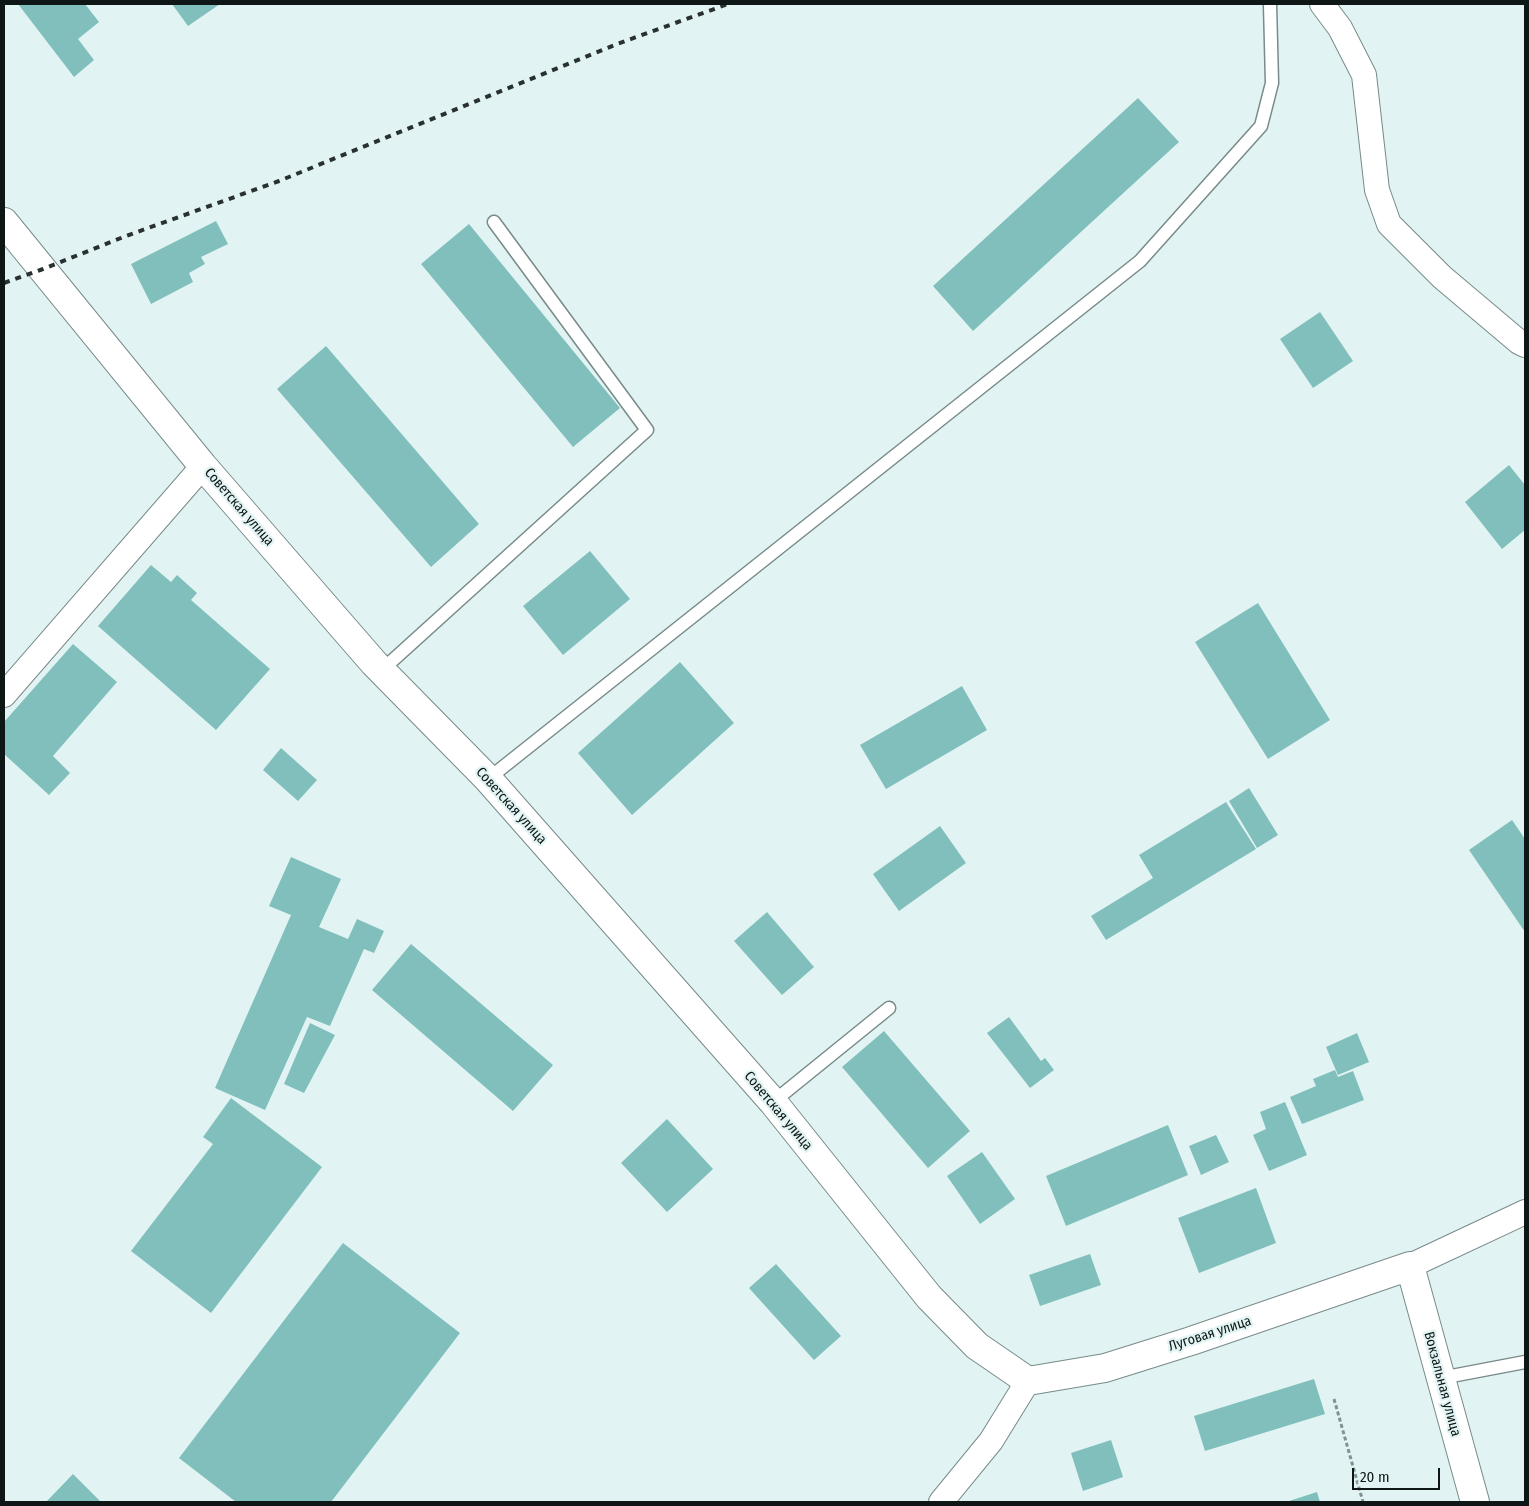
<!DOCTYPE html>
<meta charset="utf-8">
<style>
body{margin:0}
#map{position:relative;width:1529px;height:1506px;overflow:hidden;background:#e1f4f3;font-family:"Fira Sans Condensed",sans-serif}
canvas{display:block}
.frame{position:absolute;inset:0;border:5px solid #0f1616;pointer-events:none}
.scale{position:absolute;left:1352px;top:1468px;width:88px;height:22px;box-sizing:border-box;border:2px solid #0f1616;border-top:0;padding-left:6px;font-size:15px;line-height:18px;white-space:nowrap;color:#0f1616;-webkit-text-stroke:4px #e1f4f3;paint-order:stroke}
</style>
<div id="map">
<canvas width="1529" height="1506"></canvas>
<div class="frame"></div>
<div class="scale">20 m</div>
</div>
<script>
const g = document.querySelector('canvas').getContext('2d');
g.lineJoin = 'round';
function fillPath(path, color) {
  g.fillStyle = color;
  g.fill(path, 'evenodd');
}
function strokePath(path, color, width, dash) {
  g.strokeStyle = color;
  g.lineWidth = width;
  g.lineCap = dash ? 'butt' : 'round';
  g.setLineDash(dash || []);
  g.stroke(path);
}
function label(font, color, halo, rows, align = 'center') {
  g.font = font + ' "Fira Sans Condensed",sans-serif';
  g.lineWidth = 4.5;
  g.setLineDash([]);
  g.textBaseline = 'middle';
  g.strokeStyle = halo;
  g.fillStyle = color;
  for (const [text, x, y, turn = 0] of rows) {
    g.save();
    g.translate(x, y);
    g.rotate((+turn || 0) * Math.PI / 180);
    g.textAlign = isNaN(turn) ? turn : align;
    if (halo) g.strokeText(text, 0, 0);
    g.fillText(text, 0, 0);
    g.restore();
  }
}
fillPath(new Path2D(`
 M18 4H85L99 22 78 39 94 60 74 77Z
 M172 4H220L188 26Z
 M1138 98 1179 142 973 331 933 286Z
 M216 221 228 244 201 257 205 264 189 273 193 282 151 304 131 264Z
 M469 224 620 408 573 447 421 264Z
 M1320 312 1353 361 1313 388 1280 339Z
 M326 346 479 524 431 567 277 389Z
 M1509 465 1525 485V530L1502 549 1465 502Z
 M590 551 630 599 563 655 523 606Z
 M151 565 171 582 177 575 197 593 191 600 270 669 216 730 98 626Z
 M1258 603 1330 720 1268 759 1195 642Z
 M73 644 117 682 53 756 70 773 49 795 4 754V722Z
 M680 662 734 723 632 815 578 753Z
 M962 686 987 730 886 789 860 745Z
 M281 748 317 780 298 801 263 770Z
 M1249 788 1278 835 1257 848 1229 801Z
 M1226 802 1256 849 1106 940 1091 916 1153 878 1139 855Z
 M1512 820 1525 839V932L1469 850Z
 M940 826 966 863 899 911 873 874Z
 M291 857 341 879 319 927 348 939 357 919 384 931 374 953 364 949 330 1026 307 1017 265 1110 215 1088 291 915 269 906Z
 M767 912 814 967 782 995 734 941Z
 M411 944 553 1065 513 1111 372 990Z
 M1009 1017 1041 1061 1045 1058 1054 1070 1030 1088 987 1033Z
 M310 1023 335 1035 304 1093 284 1084Z
 M884 1031 970 1131 928 1168 842 1067Z
 M1357 1033 1369 1062 1338 1075 1326 1047Z
 M1335 1070 1338 1077 1353 1071 1364 1100 1302 1124 1290 1097 1316 1086 1313 1079Z
 M231 1098 322 1167 211 1313 131 1251 213 1144 203 1137Z
 M1285 1102 1307 1155 1269 1171 1253 1135 1266 1129 1260 1112Z
 M667 1119 713 1169 667 1212 621 1163Z
 M1168 1125 1188 1175 1066 1226 1046 1176Z
 M1216 1135 1229 1162 1201 1175 1189 1146Z
 M982 1152 1015 1199 980 1224 947 1176Z
 M1256 1188 1276 1243 1199 1273 1178 1218Z
 M343 1243 460 1333 331 1502H236L179 1458Z
 M1090 1254 1101 1285 1040 1306 1029 1275Z
 M776 1264 841 1336 814 1360 749 1288Z
 M1314 1379 1325 1414 1205 1451 1194 1416Z
 M1111 1440 1123 1477 1083 1491 1071 1453Z
 M73 1474 101 1502H46Z
 M1317 1492 1320 1502H1286Z`), '#81bfbc');
const service = new Path2D(`
 M382 670 647 430 494 222
 M488 779 1140 261 1261 126 1272 83 1270 4
 M773 1102 889 1008
 M1441 1378 1525 1362`);
const minor = new Path2D(`
 M1322 4 1340 28 1364 75 1377 190 1389 224 1442 277 1519 342 1525 345
 M4 695 203 466
 M1410 1266 1525 1212
 M941 1502 991 1441 1028 1381`);
const tertiary = new Path2D(`
 M4 222 203 466 374 663 488 779 773 1102 929 1297 977 1346 1028 1381 1105 1368 1191 1341 1410 1266 1475 1502`);
strokePath(service, '#788a89', 15);
strokePath(minor, '#788a89', 26);
strokePath(tertiary, '#788a89', 30);
strokePath(new Path2D(`
 M1334 1399 1363 1502`), '#839190', 3, [4, 2.5]);
strokePath(service, '#fff', 12);
strokePath(minor, '#fff', 24);
strokePath(tertiary, '#fff', 28);
strokePath(new Path2D(`
 M4 283 43 269 126 236 279 181 617 44 728 4`), '#283130', 4, [6, 6]);
label('14px', '#0f1616', '#e1f4f3', [
 ["Советская улица",239,507,49],
 ["Советская улица",511,806,48],
 ["Советская улица",778,1111,50],
 ["Луговая улица",1210,1334,-18],
 ["Вокзальная улица",1442,1384,75]
]);
</script>
